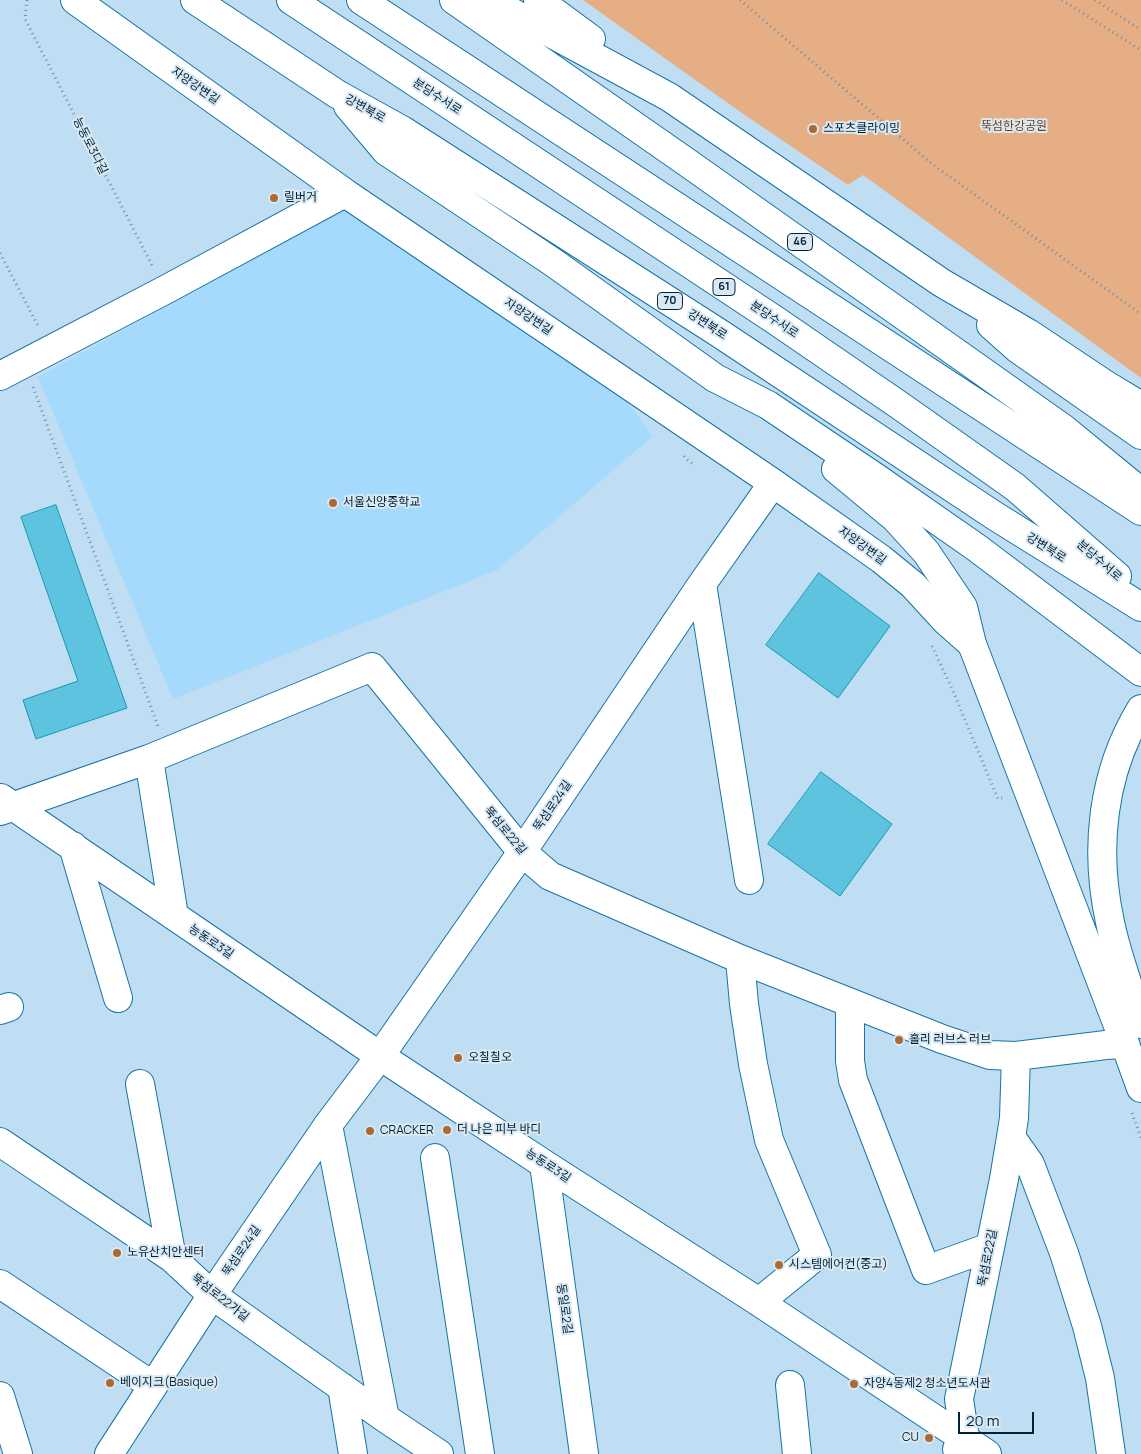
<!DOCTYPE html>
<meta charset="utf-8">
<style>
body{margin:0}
#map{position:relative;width:1141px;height:1454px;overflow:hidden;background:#bfdef3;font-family:Manrope,sans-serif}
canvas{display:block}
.scale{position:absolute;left:958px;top:1412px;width:76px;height:22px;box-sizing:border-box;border:2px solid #002235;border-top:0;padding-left:6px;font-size:15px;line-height:18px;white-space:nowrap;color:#002235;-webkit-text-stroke:4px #d9e8f3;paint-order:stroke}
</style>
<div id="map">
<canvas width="1141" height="1454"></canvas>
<div class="scale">20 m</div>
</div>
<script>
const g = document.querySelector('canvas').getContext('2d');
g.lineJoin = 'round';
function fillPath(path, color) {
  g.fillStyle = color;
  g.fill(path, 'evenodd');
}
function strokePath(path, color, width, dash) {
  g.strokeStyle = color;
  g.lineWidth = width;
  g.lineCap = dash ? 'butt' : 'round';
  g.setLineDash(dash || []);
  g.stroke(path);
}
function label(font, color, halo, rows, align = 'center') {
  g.font = font + ' Manrope,"Noto Sans KR",sans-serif';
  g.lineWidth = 4;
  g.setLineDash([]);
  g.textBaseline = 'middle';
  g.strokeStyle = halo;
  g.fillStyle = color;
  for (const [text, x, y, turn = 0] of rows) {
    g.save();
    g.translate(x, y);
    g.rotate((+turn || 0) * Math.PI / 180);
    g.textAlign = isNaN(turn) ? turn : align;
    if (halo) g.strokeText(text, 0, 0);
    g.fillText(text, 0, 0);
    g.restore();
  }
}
fillPath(new Path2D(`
 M356 202 587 348 653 436 497 570 173 699 38 377Z`), '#a6dafc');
fillPath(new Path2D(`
 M583 0H1141V378L863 175 848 185 739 111Z`), '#e5ae85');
const building = new Path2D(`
 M56 505 127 708 36 739 23 700 78 681 21 517Z
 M819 573 890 626 838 698 766 645Z
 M821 772 892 824 840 896 768 844Z`);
fillPath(building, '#5dc3de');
strokePath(building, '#1499b5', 1);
const minor = new Path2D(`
 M75 0 345 193 773 483 881 559 913 585 946 621 972 644
 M0 376 165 290 345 193
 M702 584 749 880
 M149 759 174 916
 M1 798 380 1056 544 1164 759 1302 987 1454
 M0 811 149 759 372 667 522 852 550 876 740 959 942 1039 990 1055 1016 1056 1106 1045 1125 1044
 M73 846 118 998
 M740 959 744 1004 753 1064 769 1140 817 1255 759 1302
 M850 1004V1061L853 1080 926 1270 990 1247
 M0 1010 9 1007
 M140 1084 172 1258
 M328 1125 385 1418
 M1011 1137 1030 1164 1064 1253 1087 1326 1100 1378 1111 1454
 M0 1142 172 1258 212 1295 385 1418 439 1454
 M435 1158 480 1454
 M544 1164 584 1454
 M0 1284 153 1386
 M790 1385 797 1454
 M342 1387 353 1454
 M0 1396 18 1454
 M957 1449 965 1439 959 1399 1004 1179 1011 1137 1014 1118 1016 1056
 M109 1454 212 1295 328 1125 380 1056 522 852 702 584 773 483`);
const highway = new Path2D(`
 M195 0 337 94 402 130 719 333 995 516 1141 607
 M291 0 775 320 899 405 1015 487 1117 576
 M361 0 1141 511
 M454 0 685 161 1064 429 1141 492
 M489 0 669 97 942 283 1028 333 1103 383 1141 406
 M538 0 591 39
 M348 106 386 151 554 263 715 378 768 405 878 479 977 548 1141 672
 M991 325 1018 349 1141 435
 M836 469 895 518 926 552 963 607 972 644 1125 1044 1141 1088
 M1141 709C1102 773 1094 849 1110 922 1117 957 1130 990 1141 1024`);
strokePath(minor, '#1774a4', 30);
strokePath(highway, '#1774a4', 30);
strokePath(new Path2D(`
 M27 0 25 19 153 267
 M740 0 932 164 1141 314
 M1062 0 1141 50
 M1095 0 1141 30
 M0 253 38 326
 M33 387 158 726
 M684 456 685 458 694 465
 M932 646 953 691 998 799 1002 798
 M1132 1113 1141 1138`), '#7090a5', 3, [1, 4]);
strokePath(minor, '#fff', 28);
strokePath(highway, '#fff', 28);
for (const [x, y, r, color] of [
 [813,129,5,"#ab6a34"],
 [274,198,5,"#ab6a34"],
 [333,503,5,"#ab6a34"],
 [899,1040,5,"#ab6a34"],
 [458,1058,5,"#ab6a34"],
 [447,1130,5,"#ab6a34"],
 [370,1131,5,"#ab6a34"],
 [117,1253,5,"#ab6a34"],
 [779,1265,5,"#ab6a34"],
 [110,1383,5,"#ab6a34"],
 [854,1384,5,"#ab6a34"],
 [929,1438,5,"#ab6a34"]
]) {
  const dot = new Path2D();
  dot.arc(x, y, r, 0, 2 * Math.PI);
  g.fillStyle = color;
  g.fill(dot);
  strokePath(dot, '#d9e8f3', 2);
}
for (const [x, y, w] of [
 [800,242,25],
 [724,287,22],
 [670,301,25]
]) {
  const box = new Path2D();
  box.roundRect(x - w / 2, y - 8.5, w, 17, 4);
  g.fillStyle = '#d9e8f3';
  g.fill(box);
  strokePath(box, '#002235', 1);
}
label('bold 11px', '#002235', null, [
 ["46",800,242],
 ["61",724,287],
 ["70",670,301]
]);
label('12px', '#002235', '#d9e8f3', [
 ["자양강변길",195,86,35],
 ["분당수서로",437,97,33],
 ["강변북로",365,109,29],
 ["능동로3다길",90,146,63],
 ["자양강변길",528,317,34],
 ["분당수서로",774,320,34],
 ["강변북로",707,325,33],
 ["자양강변길",862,546,36],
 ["강변북로",1046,548,32],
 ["분당수서로",1099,561,41],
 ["뚝섬로24길",553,806,-56],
 ["뚝섬로22길",505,831,50],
 ["능동로3길",211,942,34],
 ["능동로3길",548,1166,33],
 ["뚝섬로24길",242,1251,-56],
 ["뚝섬로22길",988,1258,-79],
 ["뚝섬로22가길",220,1298,38],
 ["동일로2길",564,1309,82]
]);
label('12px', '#704420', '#d9e8f3', [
 ["뚝섬한강공원",1014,127]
]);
label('12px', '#002235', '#d9e8f3', [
 ["스포츠클라이밍",823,129],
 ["릴버거",284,198],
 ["서울신양중학교",343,503],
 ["홀리 러브스 러브",909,1040],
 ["오칠칠오",468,1058],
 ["더 나은 피부 바디",457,1130],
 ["CRACKER",380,1131],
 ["노유산치안센터",127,1253],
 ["시스템에어컨(중고)",789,1265],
 ["베이지크(Basique)",120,1383],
 ["자양4동제2 청소년도서관",864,1384],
 ["CU",919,1438,"right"]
], 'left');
</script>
